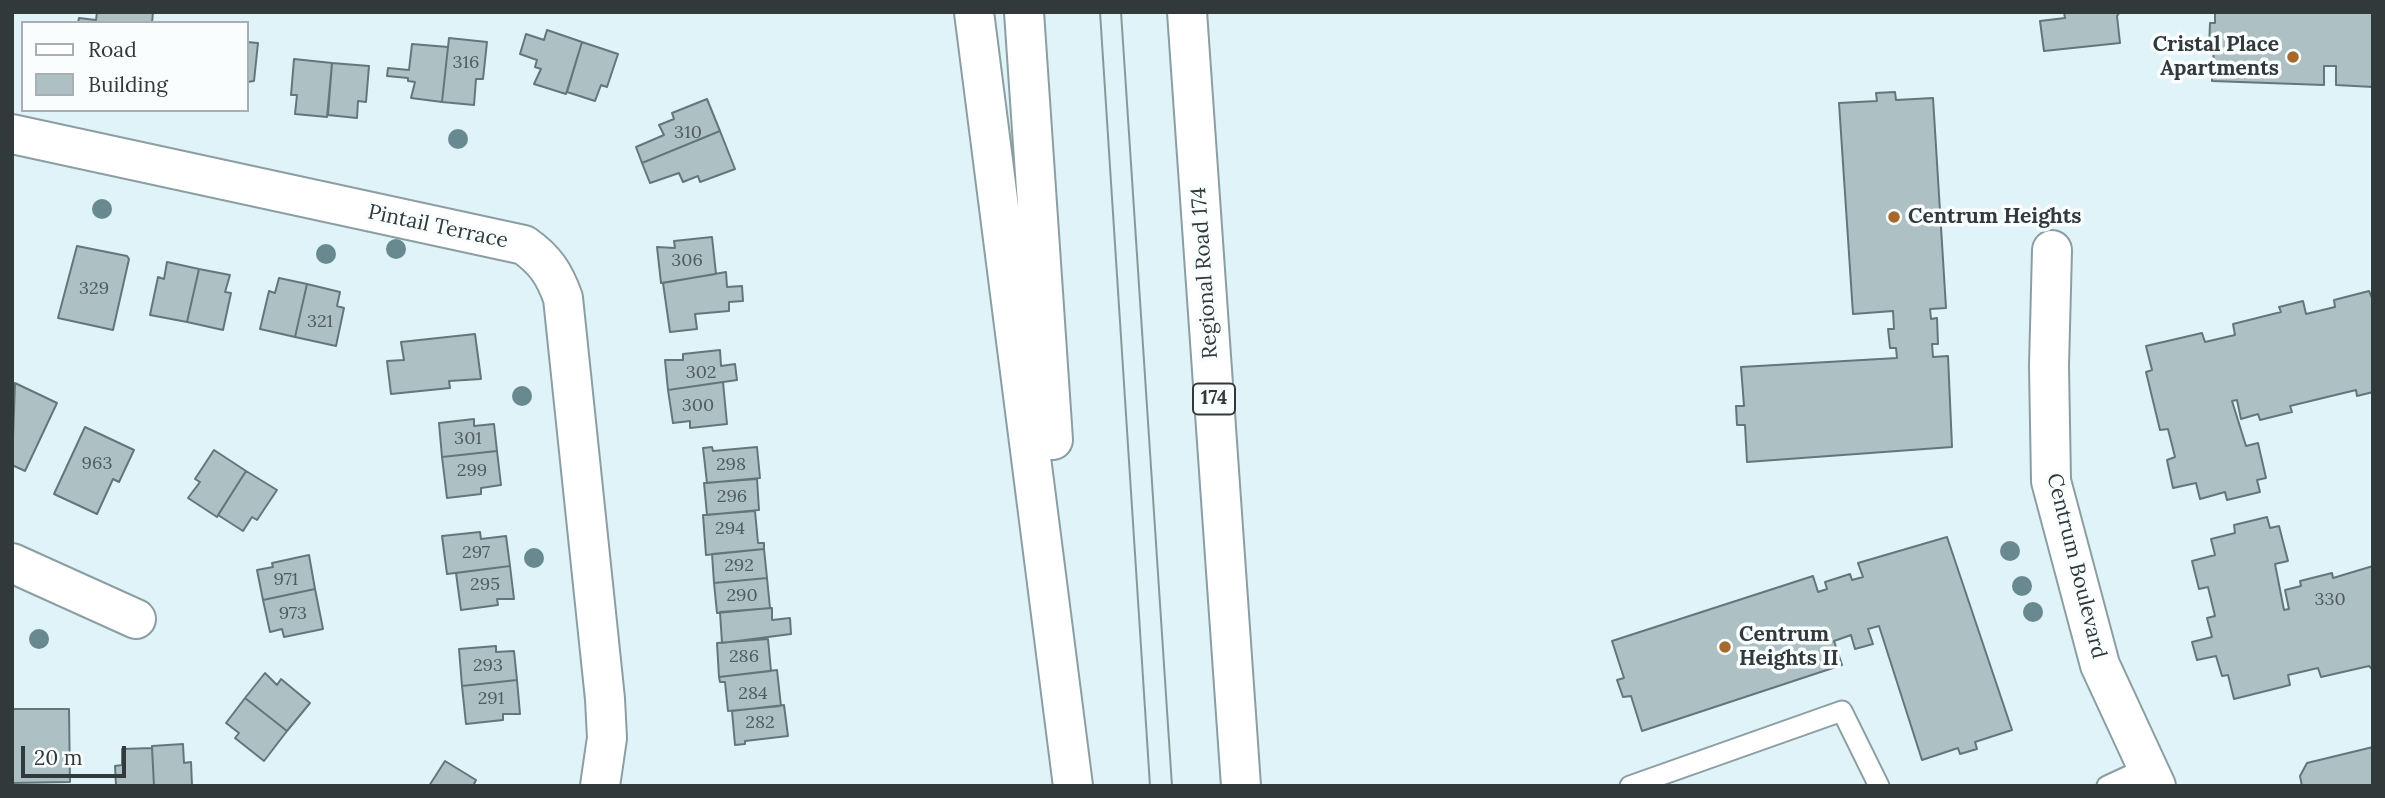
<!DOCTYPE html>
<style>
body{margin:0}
#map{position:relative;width:2385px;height:798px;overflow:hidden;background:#dff3f8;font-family:Lora,serif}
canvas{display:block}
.frame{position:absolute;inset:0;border:14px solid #31393b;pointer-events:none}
.legend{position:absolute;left:21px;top:21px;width:228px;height:91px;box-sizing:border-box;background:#f9fdfe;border:2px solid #a9afb0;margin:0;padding:9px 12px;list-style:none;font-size:21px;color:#31393b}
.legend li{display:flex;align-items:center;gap:14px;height:35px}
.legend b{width:35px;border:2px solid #a9afb0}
.scale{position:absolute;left:21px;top:746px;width:105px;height:32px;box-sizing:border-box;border:4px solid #31393b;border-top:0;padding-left:9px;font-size:21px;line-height:24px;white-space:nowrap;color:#31393b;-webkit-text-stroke:5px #f9fdfe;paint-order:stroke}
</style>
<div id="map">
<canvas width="2385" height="798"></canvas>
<div class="frame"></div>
<ul class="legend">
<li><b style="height:9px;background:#fff"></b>Road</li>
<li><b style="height:19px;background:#adc1c5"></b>Building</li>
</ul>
<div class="scale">20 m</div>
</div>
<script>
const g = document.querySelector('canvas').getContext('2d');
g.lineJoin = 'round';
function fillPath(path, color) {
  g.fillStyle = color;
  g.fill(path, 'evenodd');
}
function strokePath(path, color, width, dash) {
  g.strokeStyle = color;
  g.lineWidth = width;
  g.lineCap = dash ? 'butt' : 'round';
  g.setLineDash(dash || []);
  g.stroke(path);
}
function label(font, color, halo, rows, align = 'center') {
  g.font = font + ' Lora,serif';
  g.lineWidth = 7;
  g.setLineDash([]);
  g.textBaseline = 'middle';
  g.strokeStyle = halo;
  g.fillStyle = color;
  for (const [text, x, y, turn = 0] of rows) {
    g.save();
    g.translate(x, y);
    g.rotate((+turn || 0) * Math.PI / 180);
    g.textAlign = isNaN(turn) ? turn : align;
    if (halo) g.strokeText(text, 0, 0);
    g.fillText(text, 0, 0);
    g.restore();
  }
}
const building = new Path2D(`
 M97 12H153L152 23H78L79 18 96 20Z
 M2064 12H2120L2117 16 2120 43 2044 51 2040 21 2065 18Z
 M2215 12H2373V87L2336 85V66H2324V85L2212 81 2214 48H2209L2210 23H2215Z
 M547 30 582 42 566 94 534 84 541 69 535 67 537 60 520 54 526 34 544 40Z
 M449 38 487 42 483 79H476L474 105 442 102Z
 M247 42 258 43 254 81 247 82Z
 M582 42 618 54 607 87 601 85 595 101 567 92Z
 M412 44 448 47 442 102 411 98 415 82 408 81V78L387 76 388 68 409 70Z
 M294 59 332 63 327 117 295 114 297 95H291Z
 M332 63 369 66 366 102 358 101 357 118 328 115Z
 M1895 92 1896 100 1933 98 1946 308 1930 309 1931 319 1937 318 1938 344H1932L1933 357 1948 356 1952 447 1747 462 1745 425H1737L1736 406H1744L1741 367 1897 358 1896 348H1890L1888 329H1894L1893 311 1853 314 1839 103 1877 101 1876 93Z
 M707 99 720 131 642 163 636 147 664 135 659 125 674 119 672 113Z
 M720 131 735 169 700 182 698 176 683 182 679 173 650 183 642 163Z
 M712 237 716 274 661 283 657 247 675 248 674 241Z
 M77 246 127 256 129 259 113 330 58 318Z
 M167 262 199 269 187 322 150 315 158 277 164 279Z
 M199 269 230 275 225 292 231 293 223 330 187 322Z
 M726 272 727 287 742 286 743 301 729 302V311L695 314 697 329 670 332 663 283Z
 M279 278 307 284 295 337 260 329 269 291 275 293Z
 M307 284 340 292 337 306 344 308 336 346 295 337Z
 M2369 291 2373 300V392L2357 396 2356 390 2290 406 2292 412 2260 420 2258 414 2241 419 2237 400 2232 401 2246 446 2258 443 2266 478 2257 480 2260 492 2227 500 2225 492 2200 499 2196 483 2173 488 2167 460 2175 457 2168 429 2160 430 2146 372 2152 370 2146 346 2202 333 2205 342 2235 335 2233 324 2281 312 2279 307 2303 301 2306 314 2335 307 2334 300Z
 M475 334 481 379 449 381 450 388 391 394 387 361 404 360 401 342Z
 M720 350 721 366 735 364 737 380 668 390 665 360H683V354Z
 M723 382 727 424 690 428V421L673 423 668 390Z
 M15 383 57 403 25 471 12 465Z
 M474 419V426L494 424 497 451 442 457 439 423Z
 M85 427 134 450 119 482 113 479 97 514 54 494Z
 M712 447 713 451 757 447 760 478 707 483 703 448Z
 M214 450 246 471 217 517 188 498 200 482 195 479Z
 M497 451 501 485 481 488V494L447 498 442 457Z
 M246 471 277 490 257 520 252 517 243 531 218 515Z
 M757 479 759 510 707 515 704 483Z
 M755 511 758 543H764V549L706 555 703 515Z
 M2267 517 2270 528 2279 526 2288 561 2275 564 2284 610 2289 609 2285 590 2301 586 2300 581 2332 573 2333 578 2373 566V670L2369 666 2321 677 2318 668 2288 675 2290 685 2234 699 2228 675 2222 676 2216 656 2197 660 2192 642 2212 637 2207 618 2215 616 2208 587 2199 589 2192 561 2215 555 2211 539 2235 533 2234 525Z
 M480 532 481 539 506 536 510 566 447 574 442 536Z
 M1947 537 2012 730 1975 742 1977 749 1960 754 1958 748 1922 760 1879 626 1868 629 1873 644 1855 649 1851 635 1834 641 1842 665 1642 731 1631 696 1623 697 1617 680 1624 678 1612 641 1813 576 1818 592 1827 589 1825 582 1850 574 1852 580 1863 577 1858 563Z
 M764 549 767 578 714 583 712 554Z
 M309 555 315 589 263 600 257 570 273 567 272 563Z
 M510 566 514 599H497L498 605 461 610 456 573Z
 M767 578 770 608 717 613 714 583Z
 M315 589 323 629 284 637 282 629 270 632 263 600Z
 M772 608V620L790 618 791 634 722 643 720 612Z
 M768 639 771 671 719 677 717 643Z
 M496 646V652L514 651 517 680 462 686 459 649Z
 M777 670 781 706 728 711 725 682H720L719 677Z
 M265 673 277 685 281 679 310 703 287 731 245 698Z
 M517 680 520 714H503V720L466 724 462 686Z
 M245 698 287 731 264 761 235 738 239 733 226 723Z
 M784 705 788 736 745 741V744L735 745 732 711Z
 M13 709H69L70 782 12 783Z
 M183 744 184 763 191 762 192 786H154L152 746Z
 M2373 747V786H2302L2300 776 2307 763Z
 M152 748 154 786H111L116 785 115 766 122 765V749Z
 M445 761 476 780 473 786H429Z`);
fillPath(building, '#adc1c5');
strokePath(building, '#64767a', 2);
const service = new Path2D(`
 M1630 786 1842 711 1879 786
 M2107 786 2148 767`);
const minor = new Path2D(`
 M12 134 524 245C545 260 554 273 563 298L605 699 607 738 600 786
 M12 563 136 619`);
const tertiary = new Path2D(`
 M2052 250 2049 366 2051 481 2100 665 2156 786`);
const motorway = new Path2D(`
 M974 12 1073 786
 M1024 12 1053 440
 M1187 12 1241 786`);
strokePath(service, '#8b9ea2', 23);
strokePath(minor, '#8b9ea2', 42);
strokePath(tertiary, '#8b9ea2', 42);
strokePath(motorway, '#8b9ea2', 42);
strokePath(service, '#fff', 19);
strokePath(minor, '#fff', 38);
strokePath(tertiary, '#fff', 38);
strokePath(motorway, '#fff', 38);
strokePath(new Path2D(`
 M1100 12 1150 786
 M1121 12 1172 786`), '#89979a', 2);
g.fillStyle = '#698990';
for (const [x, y] of [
 [458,139],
 [102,209],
 [396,249],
 [326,254],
 [522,396],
 [2010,551],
 [534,558],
 [2022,586],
 [2033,612],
 [39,639]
]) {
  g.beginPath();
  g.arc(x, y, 10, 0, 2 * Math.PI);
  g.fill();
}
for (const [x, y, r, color] of [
 [2293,57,7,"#a6692d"],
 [1894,217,7,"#a6692d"],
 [1725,647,7,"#a6692d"]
]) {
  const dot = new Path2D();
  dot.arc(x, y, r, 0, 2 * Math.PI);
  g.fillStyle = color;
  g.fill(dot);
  strokePath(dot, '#f9fdfe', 2.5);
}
label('18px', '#505b5e', null, [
 ["316",466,63],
 ["310",688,133],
 ["306",687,261],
 ["329",94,289],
 ["321",320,322],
 ["302",701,373],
 ["300",698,406],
 ["301",468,439],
 ["963",97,464],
 ["298",731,465],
 ["299",472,471],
 ["296",732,497],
 ["294",730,529],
 ["297",476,553],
 ["292",739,566],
 ["971",286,580],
 ["295",485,585],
 ["290",742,596],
 ["330",2330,600],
 ["973",293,614],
 ["286",744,657],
 ["293",488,666],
 ["284",753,694],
 ["291",491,699],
 ["282",760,723]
]);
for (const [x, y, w] of [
 [1214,399,42]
]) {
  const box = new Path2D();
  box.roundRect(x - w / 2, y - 15.5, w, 31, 5);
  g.fillStyle = '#f9fdfe';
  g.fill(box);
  strokePath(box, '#31393b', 2);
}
label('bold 19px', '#31393b', null, [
 ["174",1214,399]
]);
label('bold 21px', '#31393b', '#f9fdfe', [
 ["Cristal Place",2279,45,"right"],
 ["Apartments",2279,69,"right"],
 ["Centrum Heights",1908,217],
 ["Centrum",1739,635],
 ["Heights II",1739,659]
], 'left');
label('21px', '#31393b', '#f9fdfe', [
 ["Pintail Terrace",438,227,12],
 ["Regional Road 174",1205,273,-94],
 ["Centrum Boulevard",2076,566,76]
]);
</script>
